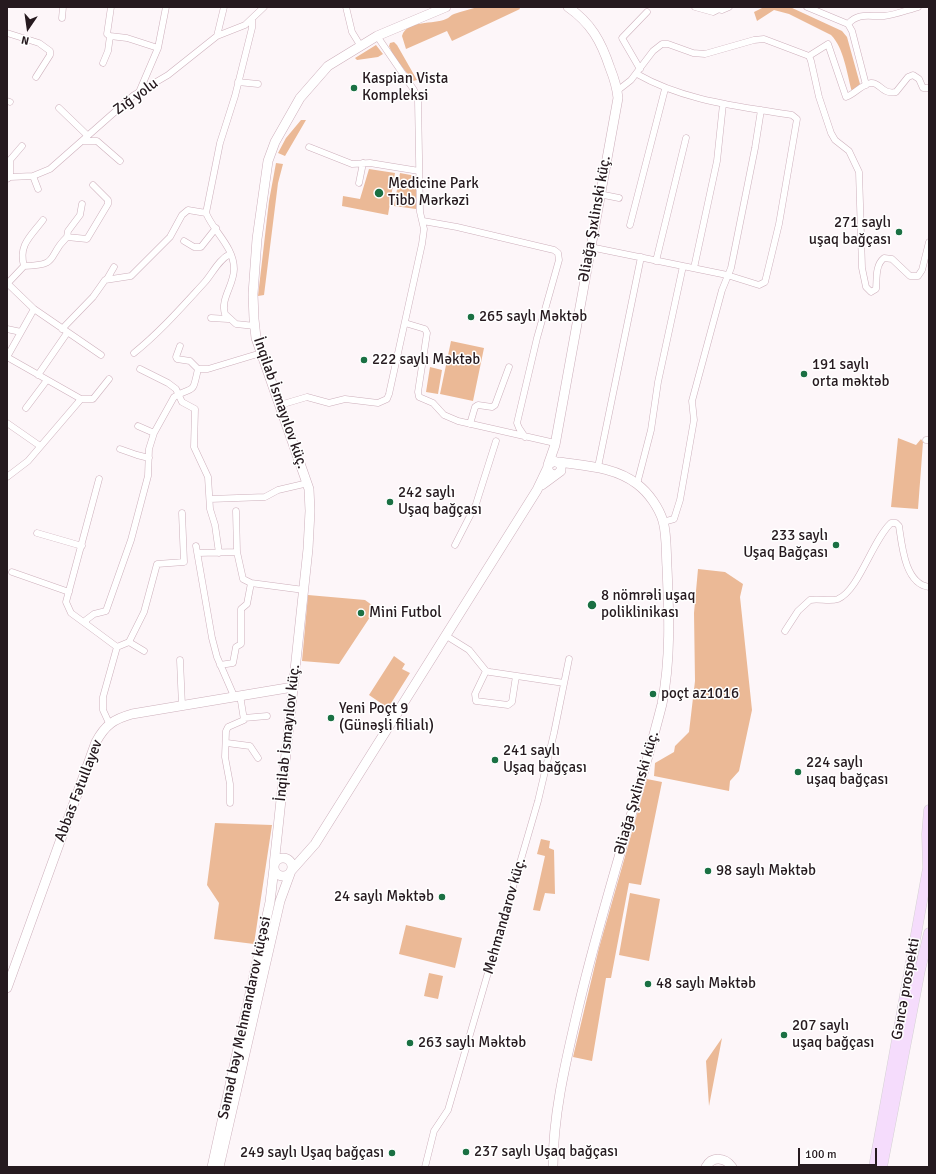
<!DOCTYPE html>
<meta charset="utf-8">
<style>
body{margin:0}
#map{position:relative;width:936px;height:1174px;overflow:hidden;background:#fdf6f9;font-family:Signika,sans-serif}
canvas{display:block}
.frame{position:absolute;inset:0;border:8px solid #261a1f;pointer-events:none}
.north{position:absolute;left:8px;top:8px;width:40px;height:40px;-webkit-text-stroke:3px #fff;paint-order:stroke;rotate:193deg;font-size:11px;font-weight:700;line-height:16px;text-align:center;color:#261a1f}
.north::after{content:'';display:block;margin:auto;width:14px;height:18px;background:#261a1f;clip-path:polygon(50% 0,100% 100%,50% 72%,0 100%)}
.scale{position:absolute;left:798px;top:1148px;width:79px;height:18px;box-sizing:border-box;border:2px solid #261a1f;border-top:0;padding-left:5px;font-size:12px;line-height:14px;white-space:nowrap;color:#261a1f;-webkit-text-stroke:3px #fff;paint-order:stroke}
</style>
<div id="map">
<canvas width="936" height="1174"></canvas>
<div class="frame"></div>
<div class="north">N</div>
<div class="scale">100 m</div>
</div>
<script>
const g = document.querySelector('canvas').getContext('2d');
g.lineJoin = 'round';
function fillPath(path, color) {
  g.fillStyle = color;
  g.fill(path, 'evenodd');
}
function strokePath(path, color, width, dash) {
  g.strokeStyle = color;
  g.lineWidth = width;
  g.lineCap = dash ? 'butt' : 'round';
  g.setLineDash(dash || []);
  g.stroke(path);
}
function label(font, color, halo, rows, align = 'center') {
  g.font = font + ' Signika,sans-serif';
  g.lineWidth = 3;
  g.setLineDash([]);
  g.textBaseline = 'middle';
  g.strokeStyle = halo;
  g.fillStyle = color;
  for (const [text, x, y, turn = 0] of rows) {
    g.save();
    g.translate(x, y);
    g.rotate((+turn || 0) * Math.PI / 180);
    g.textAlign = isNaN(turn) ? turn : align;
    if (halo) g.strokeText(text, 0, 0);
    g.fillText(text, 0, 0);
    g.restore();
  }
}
fillPath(new Path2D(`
 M478 7H519L520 9 452 41 447 31 406 49 402 36C407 19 434 25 446 19 449 18 451 15 454 14 462 11 471 9 478 7Z
 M764 7H790L842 31 847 37 860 84 852 92C847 74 844 48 831 35L789 14 774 10 757 21 754 12Z
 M394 42 397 45 417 80 413 81 393 55 389 46 390 43Z
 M376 45 383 54 378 57 357 60 355 58Z
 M301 120H306L285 156 278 153 286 138Z
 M276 163 283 164 278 183 264 295 258 296 269 201Z
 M369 169 395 173 388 215 342 206 343 196 360 199Z
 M400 173 416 176V209L394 206Z
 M451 341 484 348 473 401 440 394Z
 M430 367 442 370 438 394 426 392Z
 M898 438 916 445 921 439 923 442 918 509 891 507Z
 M698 569 725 572 743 584 740 597 752 710 739 771 730 781 729 791 654 776 655 763 674 752 675 746 689 732 695 681 694 613Z
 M308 595 365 600 376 608 339 664 302 661Z
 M394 656 405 664 402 669 410 673 388 708 369 695Z
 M647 779 662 782 641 885 629 883 611 978H606L592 1061 573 1057 599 948Z
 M215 823 272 825 254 944 214 939 219 903 207 885Z
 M541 839 550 841 549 848 554 850 555 894 545 893 540 911 533 910 545 856 537 854Z
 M630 893 660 899 649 961 619 955Z
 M406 925 462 938 455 968 399 954Z
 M429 973 443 976 438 999 424 996Z
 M722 1038 709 1106 706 1061Z`), '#ebb996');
const street = new Path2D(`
 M111 7 107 34 110 36 127 38 158 48
 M346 7 352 32 360 45
 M695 7 713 12 717 10
 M710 7 722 10 729 7
 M807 7 848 24C859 12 869 17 884 16 895 15 907 10 918 7
 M62 18 63 7
 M252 20V28L235 96 220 143 206 213C214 232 234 247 234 269 234 285 220 299 225 314L236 324 255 326
 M848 24 852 31 866 85
 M7 33 39 43 50 51V55L36 77
 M217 36 224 7
 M809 56 828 44 846 97C855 94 862 84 871 83 880 82 882 95 896 92L908 77 913 75 919 79 923 88H929
 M103 63 108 51 110 36
 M640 69 622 38 647 12
 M238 82 258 84
 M140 90 158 48 166 7
 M617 91 631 80 653 51 662 44H668L693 53 705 54 754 40 764 39 809 56 811 61 819 97 831 133 835 140 849 151 859 172 862 268 866 287 871 292 876 289C877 279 875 265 884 258L892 259 910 276H918L922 270 929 242
 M7 101 10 102
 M59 108 87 135
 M82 141H97L120 161
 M309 147 352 164 370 163 419 171
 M33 176 38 189
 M10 177V160L22 146
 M7 179 10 177 33 176 50 169 134 95 168 75 217 36 245 25 264 7
 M359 183 363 163
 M599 194 619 198
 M423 221 457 227 554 250 558 253 559 260 537 338 517 423 519 428 525 437
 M630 225 665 89
 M67 237 68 231 80 215 82 204
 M184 241 194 247H201L216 228
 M590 247 727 275 759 285 765 282 779 224 797 119 792 115C738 106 684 101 637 74
 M656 261 686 138
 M24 266C18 245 31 236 43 220
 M694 268 717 161 723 104
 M107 279 114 267
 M7 283 34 309 101 355
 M7 284 24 266C61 265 46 257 67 237L87 239 108 204V200L93 185
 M211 318 228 319
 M405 323 425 329 427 333 418 392 419 397 433 403 444 415 458 421 555 443
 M7 329 21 332
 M62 329 93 297 105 280 131 276 170 237 182 215 188 210 206 213
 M180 346 176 357 177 359 190 361 198 369H208L261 353
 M134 353C160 332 181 308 204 283 213 273 218 260 230 254
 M7 357 81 399H93L109 379
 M7 357 34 309
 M140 369 168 383 176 389 182 402 195 409 194 447 208 477 210 509 215 525 219 553
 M38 375 67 333
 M280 405 307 397 329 403 345 399 378 403 387 399 389 394 422 244 424 229 420 212 418 100 414 90 377 36
 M26 408 47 380
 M7 423 40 446
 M470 424 475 407 478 405 492 407 495 405 509 367
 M138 426 154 433
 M926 440H929
 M120 449 137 455 149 458
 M598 467 641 257
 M7 477 28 461 81 399
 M637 484 651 430 658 382 683 266
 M210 499 265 497 278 490 308 483
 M236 511 237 552 243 579 251 583 304 590
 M663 522 674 519 680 500 694 420 692 401 722 290 731 268 755 148 761 110
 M37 533 82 546
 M455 545 476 504 496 441
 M196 546 212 638 217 657 234 696
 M198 553 237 552
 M12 572 69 592
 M86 624 71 613 66 602 99 479
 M785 631 798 611 810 600C819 598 829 602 838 599 859 590 872 541 891 523H896L899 526C902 546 905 584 929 587
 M445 635 469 650 486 671 490 672 564 683
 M129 642 144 651
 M117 647 129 642 144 612 157 564 184 562 182 513
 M180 660 182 706
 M220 665 233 663 236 647 241 644V609L247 604 251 583
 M486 671 475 694 476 701 508 705 512 702 516 676
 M244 718 267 716
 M109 723 103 710V697L117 647 86 624V620L94 614 106 611 131 540 148 476 149 449 154 433 174 397C194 385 192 397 198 369
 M227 743 250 746 258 758
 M230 803V784L225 757 226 731 228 727 244 720 240 695
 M425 1167 434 1131 448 1110 538 801 554 733 569 659`);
const secondary = new Path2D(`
 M548 465 555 445 618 98C617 88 614 78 610 68 601 41 591 23 568 7
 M542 485 561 471V464L554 461 548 465C547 470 549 474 555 475
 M274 867a9 9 0 1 1 18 0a9 9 0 1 1-18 0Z
 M274 865 308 549 310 511 309 489 256 338 254 319 253 294 257 239 268 161 275 142 300 98 328 66 377 36 446 7
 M7 988 96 742C105 725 114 719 132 714L293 687
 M212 1167 270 902 274 868
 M219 1167 280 901 291 871 315 844 537 490 548 467
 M553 1167C553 1113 566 1061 578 1009 602 906 636 806 662 704 671 659 669 613 667 567 666 553 667 535 663 521 659 508 649 493 637 484 615 467 586 466 559 462
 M706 1167C712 1156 725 1157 732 1167`);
const primary = new Path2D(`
 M874 1167 928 868 927 834 929 810
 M882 1167 920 970 929 933`);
strokePath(street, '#cdafbb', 7);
strokePath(secondary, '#cdafbb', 10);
strokePath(primary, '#d4d1d2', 11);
strokePath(street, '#fff', 6);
strokePath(secondary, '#fff', 9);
strokePath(primary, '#f5dcfc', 10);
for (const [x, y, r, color] of [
 [354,88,4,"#1a7043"],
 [379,193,5,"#1a7043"],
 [899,232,4,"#1a7043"],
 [471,317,4,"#1a7043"],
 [364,360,4,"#1a7043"],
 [804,374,4,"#1a7043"],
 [390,502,4,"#1a7043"],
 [836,545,4,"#1a7043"],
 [592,605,5,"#1a7043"],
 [361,613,4,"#1a7043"],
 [653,694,4,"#1a7043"],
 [331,718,4,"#1a7043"],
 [495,760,4,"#1a7043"],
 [798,772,4,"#1a7043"],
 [708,871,4,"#1a7043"],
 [442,897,4,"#1a7043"],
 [648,984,4,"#1a7043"],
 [784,1035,4,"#1a7043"],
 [410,1043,4,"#1a7043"],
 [466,1152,4,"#1a7043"],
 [392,1153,4,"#1a7043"]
]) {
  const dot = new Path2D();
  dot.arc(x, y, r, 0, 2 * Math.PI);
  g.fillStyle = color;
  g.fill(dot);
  strokePath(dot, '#fff', 1.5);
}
label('15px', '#261a1f', '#fff', [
 ["Kaspian Vista",362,79],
 ["Kompleksi",362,96],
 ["Medicine Park",388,184],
 ["Tibb Mərkəzi",388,201],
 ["271 saylı",891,223,"right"],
 ["uşaq bağçası",891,240,"right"],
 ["265 saylı Məktəb",479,317],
 ["222 saylı Məktəb",372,360],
 ["191 saylı",812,365],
 ["orta məktəb",812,382],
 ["242 saylı",398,493],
 ["Uşaq bağçası",398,510],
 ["233 saylı",828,536,"right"],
 ["Uşaq Bağçası",828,553,"right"],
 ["8 nömrəli uşaq",601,596],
 ["poliklinikası",601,613],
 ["Mini Futbol",369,613],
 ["poçt az1016",661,694],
 ["Yeni Poçt 9",339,709],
 ["(Günəşli filialı)",339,726],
 ["241 saylı",503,751],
 ["Uşaq bağçası",503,768],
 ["224 saylı",806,763],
 ["uşaq bağçası",806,780],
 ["98 saylı Məktəb",716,871],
 ["24 saylı Məktəb",434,897,"right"],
 ["48 saylı Məktəb",656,984],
 ["207 saylı",792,1026],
 ["uşaq bağçası",792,1043],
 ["263 saylı Məktəb",418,1043],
 ["237 saylı Uşaq bağçası",474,1152],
 ["249 saylı Uşaq bağçası",384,1153,"right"]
], 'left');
label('15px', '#261a1f', '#fff', [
 ["Zığ yolu",136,97,-36],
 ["Əliağa Şıxlinski küç.",595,219,-80],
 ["İnqilab İsmayılov küç.",280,403,71],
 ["İnqilab İsmayılov küç.",288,733,-84],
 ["Abbas Fətullayev",79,791,-69],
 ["Əliağa Şıxlinski küç.",637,793,-74],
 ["Mehmandarov küç.",505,916,-74],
 ["Gəncə prospekti",906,989,-80],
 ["Səməd bəy Mehmandarov küçəsi",245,1018,-78]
]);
</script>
